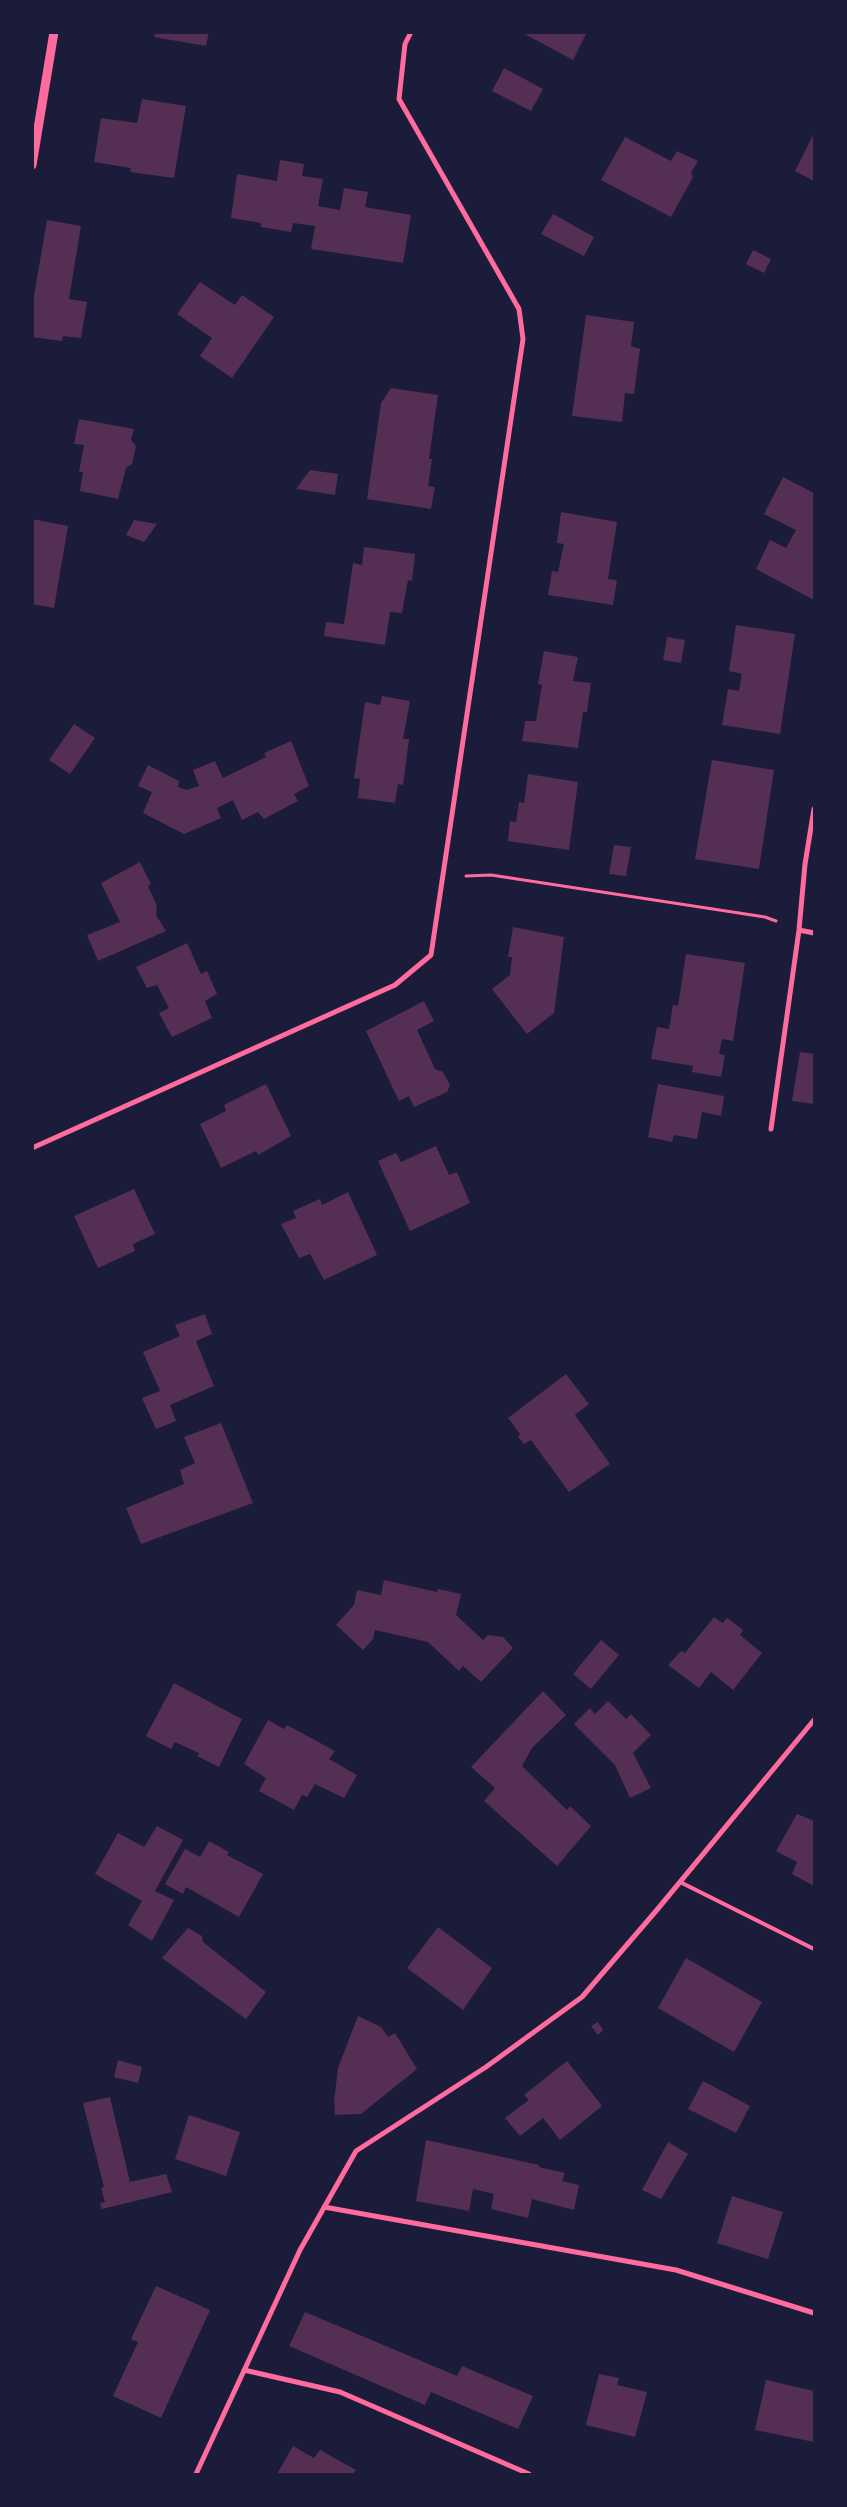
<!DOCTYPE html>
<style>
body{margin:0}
#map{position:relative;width:847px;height:2507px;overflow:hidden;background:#1b1b3a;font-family:Rubik,sans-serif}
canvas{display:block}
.frame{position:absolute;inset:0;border:34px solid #1b1b3a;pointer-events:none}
</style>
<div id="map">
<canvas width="847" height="2507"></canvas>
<div class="frame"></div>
</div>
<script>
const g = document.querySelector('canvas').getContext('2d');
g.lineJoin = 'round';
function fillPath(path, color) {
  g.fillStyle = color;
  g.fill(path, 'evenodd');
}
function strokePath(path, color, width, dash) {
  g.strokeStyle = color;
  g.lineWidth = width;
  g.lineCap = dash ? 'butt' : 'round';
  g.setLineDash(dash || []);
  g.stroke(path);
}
fillPath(new Path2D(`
 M155 32H209L206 46 154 37Z
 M521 32H587L573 60Z
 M504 68 543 89 531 111 492 91Z
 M142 99 186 106 174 178 130 172 131 168 94 162 101 118 137 123Z
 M814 133V181L795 171Z
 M625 137 671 161 677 151 698 161 691 173 693 177 671 217 601 180Z
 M280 160 304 164 302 176 323 179 318 206 340 210 344 188 368 192 365 207 411 215 403 263 311 249 315 226 293 223 291 232 261 227V223L231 218 237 174 277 181Z
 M553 214 594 237 584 256 541 234Z
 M47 220 81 226 69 299 87 302 81 338 63 336 62 341 32 337V307Z
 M753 250 771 259 764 273 746 264Z
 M200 282 235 305 242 295 274 317 232 378 200 356 212 338 177 314Z
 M586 315 634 322 631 346 640 349 634 394 625 393 622 422 572 416Z
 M391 388 438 395 429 459H432L428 486 435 487 431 509 367 499 381 403Z
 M79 419 134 429 131 440 136 446 132 464 126 468 118 499 80 491 83 472H79L84 445 74 444Z
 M310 470 338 474 335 495 296 489Z
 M783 477 814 493V600L756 569 770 540 786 548 796 530 764 514Z
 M561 512 617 522 608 579 617 580 613 605 548 595 552 571 558 572 564 544 557 543Z
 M32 519 68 526 54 608 32 604Z
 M134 520 157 524 144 542 126 535Z
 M364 547 415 554 412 581 408 580 402 613 390 612 385 645 324 636 326 622 344 624 353 563 362 565Z
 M736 625 795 634 780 734 722 725 728 689 739 691 742 674 729 671Z
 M667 637 685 640 681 663 663 660Z
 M544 651 578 657 573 681 591 683 587 712H583L578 748 522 741 525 721H536L542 685 538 684Z
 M382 696 410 701 403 739H409L403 785 398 784 395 803 358 798 360 779 354 778 365 702 380 705Z
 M74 724 95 738 70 774 49 760Z
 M291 741 309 786 294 794 298 801 264 819 258 812 242 820 233 800 217 808 221 818 184 834 143 813 152 792 138 786 148 765 179 781 178 787 187 790 199 786 193 770 215 761 223 778 266 757 264 753Z
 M712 760 774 770 759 869 695 859Z
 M528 774 578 782 569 850 508 841 510 821 516 822 519 802 524 803Z
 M614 845 631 847 626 876 609 874Z
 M140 862 151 884 148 886 157 906 156 915 166 931 98 961 87 935 120 922 101 883Z
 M513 927 564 937 554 1013 527 1034 492 989 510 975 512 957H508Z
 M187 943 201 974 207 971 217 994 205 1001 212 1018 172 1037 159 1013 169 1008 157 985 147 988 136 967Z
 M686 954 745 963 733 1041 722 1039 719 1054 725 1055 721 1077 692 1072 693 1066 651 1059 657 1027 669 1029 673 1005 678 1006Z
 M424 1001 434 1021 417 1030 435 1069 443 1072 450 1085 447 1092 414 1107 409 1096 399 1101 366 1031Z
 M800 1052 814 1054V1104L792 1101Z
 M266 1084 291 1136 258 1155 256 1151 221 1168 200 1124 226 1111 224 1105Z
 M658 1084 724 1096 721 1116 702 1112 697 1139 674 1135 672 1142 648 1137Z
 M436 1146 449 1175 457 1172 470 1203 410 1231 378 1161 396 1153 401 1162Z
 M134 1189 155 1234 133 1244 135 1251 98 1268 74 1216Z
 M348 1192 377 1255 324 1280 310 1254 299 1258 281 1224 296 1218 293 1211 320 1199 322 1205Z
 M205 1314 212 1334 196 1341 214 1386 170 1405 176 1421 156 1429 142 1398 160 1391 143 1352 180 1336 175 1325Z
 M566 1374 589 1404 575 1415 610 1464 569 1492 531 1440 524 1444 518 1437 520 1434 508 1418Z
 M221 1423 253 1503 141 1544 126 1508 184 1484 180 1470 195 1463 184 1437Z
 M384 1580 437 1592 438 1589 461 1594 456 1615 483 1640 488 1635 503 1637 513 1648 481 1682 463 1666 459 1671 428 1642 375 1630 373 1639 363 1650 336 1625 354 1605 357 1590 381 1595Z
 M714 1617 723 1623 727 1618 743 1630 740 1635 762 1653 733 1690 711 1672 699 1688 668 1665 681 1651 685 1653Z
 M601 1640 619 1655 591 1689 573 1674Z
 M174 1683 242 1719 219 1767 197 1756 199 1753 175 1742 171 1749 146 1736Z
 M543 1691 566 1715 532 1748 522 1766 567 1810 570 1806 591 1826 557 1866 484 1801 495 1788 471 1767Z
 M608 1701 626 1719 631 1714 651 1735 633 1753 651 1788 630 1798 615 1765 574 1724 590 1708 595 1714Z
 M268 1720 284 1729 287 1725 335 1751 329 1759 357 1775 344 1798 315 1784 307 1797 302 1795 294 1810 259 1791 266 1778 244 1764Z
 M797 1814 814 1821V1886L792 1874 797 1862 776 1851Z
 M157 1826 183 1840 155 1891 174 1900 152 1941 128 1925 142 1901 95 1874 118 1833 144 1847Z
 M209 1841 229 1852 227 1855 263 1874 239 1917 186 1887 183 1894 165 1884 185 1849 200 1857Z
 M438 1927 492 1968 463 2010 407 1968Z
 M188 1928 202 1936 203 1942 266 1992 246 2019 162 1958Z
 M686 1958 762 2002 734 2052 658 2008Z
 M358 2016 381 2027 388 2037 395 2033 417 2069 361 2114 335 2115 334 2101 338 2068Z
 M598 2022 603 2030 598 2035 591 2026Z
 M118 2060 142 2067 138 2083 114 2077Z
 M567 2061 602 2106 560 2140 543 2118 520 2136 505 2118 529 2100 524 2095Z
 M703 2081 750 2106 736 2133 688 2109Z
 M110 2097 130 2182 166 2174 172 2192 102 2209 100 2203 105 2202 101 2188 104 2187 83 2103Z
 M189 2115 240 2132 226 2176 175 2159Z
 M426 2140 539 2165V2167L565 2173 562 2181 579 2185 574 2210 532 2199 528 2218 491 2209 494 2194 473 2189 469 2211 416 2201Z
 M668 2142 688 2154 661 2199 642 2190Z
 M732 2196 783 2212 768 2259 717 2243Z
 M156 2286 210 2310 161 2418 113 2396 138 2342 131 2339Z
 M305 2312 457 2376 462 2366 533 2396 518 2429 431 2392 425 2405 289 2346Z
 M599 2374 619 2378 617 2385 647 2392 635 2437 586 2425Z
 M766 2380 814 2391V2442L755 2430Z
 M293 2446 314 2458 320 2450 356 2470 353 2474H277Z`), '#542f53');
strokePath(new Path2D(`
 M466 876 491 875 765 917 776 921`), '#ff6b9d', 3);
strokePath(new Path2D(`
 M680 1882 814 1949`), '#ff6b9d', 4);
strokePath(new Path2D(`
 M799 930 814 933
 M771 1129 799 930 805 864 814 809
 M32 1148 395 985 431 955 523 339 519 309 399 99 405 44 411 32
 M324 2207 676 2270 814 2313
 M244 2370 340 2392 529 2474
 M196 2474 300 2250 356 2151 486 2067 582 1997 656 1911 814 1720`), '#ff6b9d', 5);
strokePath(new Path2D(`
 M32 165 54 32`), '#ff6b9d', 9);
</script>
